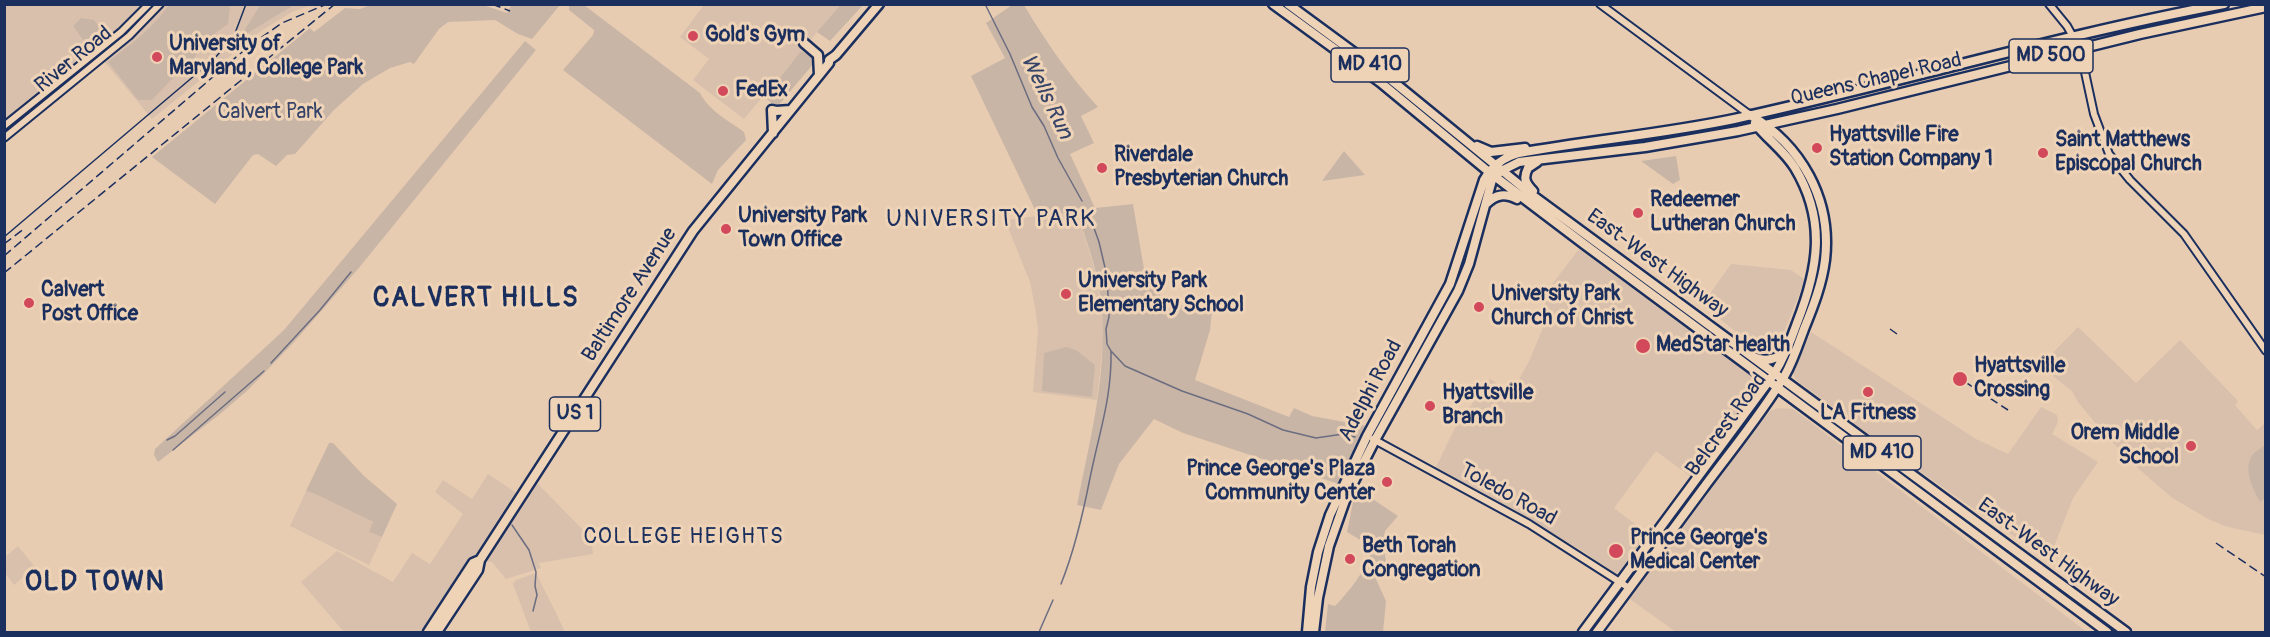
<!DOCTYPE html>
<style>
body{margin:0}
#map{position:relative;width:2270px;height:637px;overflow:hidden;background:#e7ccb2;font-family:Pangolin,sans-serif}
canvas{display:block}
.frame{position:absolute;inset:0;border:6px solid #1b2f5e;pointer-events:none}
</style>
<div id="map">
<canvas width="2270" height="637"></canvas>
<div class="frame"></div>
</div>
<script>
const g = document.querySelector('canvas').getContext('2d');
g.lineJoin = 'round';
function fillPath(path, color) {
  g.fillStyle = color;
  g.fill(path, 'evenodd');
}
function strokePath(path, color, width, dash) {
  g.strokeStyle = color;
  g.lineWidth = width;
  g.lineCap = dash ? 'butt' : 'round';
  g.setLineDash(dash || []);
  g.stroke(path);
}
function label(font, color, halo, rows, align = 'center') {
  g.font = font + ' Pangolin,sans-serif';
  g.lineWidth = 6;
  g.setLineDash([]);
  g.textBaseline = 'middle';
  g.strokeStyle = halo;
  g.fillStyle = color;
  for (const [text, x, y, turn = 0] of rows) {
    g.save();
    g.translate(x, y);
    g.rotate((+turn || 0) * Math.PI / 180);
    g.textAlign = isNaN(turn) ? turn : align;
    if (halo) g.strokeText(text, 0, 0);
    g.fillText(text, 0, 0);
    g.restore();
  }
}
fillPath(new Path2D(`
 M5 5H143L110 36 5 122Z
 M163 5H312L292 12 261 31 152 119 103 60Z
 M704 5H840L744 119 693 80 709 59 680 37Z
 M1077 211 1096 274 1102 315 1103 342 1097 400 1033 392 1038 330 1035 307 1030 282 1005 220Z
 M1579 249 1751 376 1755 383 1756 390 1691 477 1656 451 1614 508 1649 535 1619 577 1584 552 1525 517 1435 469 1455 428 1490 379 1512 393 1530 359 1547 318 1544 295Z
 M1731 264 1791 270 1805 280 1776 351 1763 353 1702 305Z
 M2078 327 2136 383 2180 340 2238 401 2235 405 2257 430 2265 423V535L2228 527 2208 519 2171 497 2132 463 2101 430 2078 402 2072 391 2040 366Z
 M1811 332 1976 439 2008 454 2041 407 2057 415 2058 422 2052 434 2098 462 2073 498 2055 544 2045 558 1902 459 1796 380 1793 373Z
 M1778 408 1793 409 2087 632H1676L1627 597 1747 436 1770 411Z
 M488 474 521 496 534 480 591 538 593 554 539 563 541 568 506 579 492 562 480 560 427 632H344L301 582 337 551 393 582 412 553 430 564 463 514 435 492 443 480 472 499Z
 M324 488 357 514 373 522 369 532 382 537 369 565 290 526 306 491 316 494Z
 M18 546 35 567 14 585 5 573V557Z
 M536 573 556 613 565 632H531L513 584 516 580Z`), '#d8c0ac');
fillPath(new Path2D(`
 M261 4H294V5L246 34 244 31Z
 M373 4 483 5 507 13 511 6 509 5H560L532 39 518 34 495 20 448 22 439 29 414 64 410 62 390 68 363 84 334 110 295 154 287 155 276 166 258 154 253 155 215 204 152 157 310 28 314 32 345 8 360 9Z
 M841 4 863 5 830 41 817 32Z
 M169 5H230L228 24 210 37 189 64 178 69 174 77 152 100H138L108 62C130 45 154 27 169 5Z
 M569 5H584L700 93C709 111 728 120 744 132L746 140 718 170 712 184 563 70 593 35 594 30 569 10Z
 M1012 5H1024C1046 42 1069 75 1098 107L1081 116 1094 143 1070 154 1095 208 1133 204 1146 281 1158 280 1162 308 1213 301 1210 330 1195 380 1289 417 1294 408 1312 416 1372 427 1342 485 1183 433 1154 419 1119 464 1101 510 1077 505C1092 429 1114 350 1096 273 1091 252 1083 231 1077 211L1038 216 971 76 1005 58 986 23Z
 M81 18 94 20 103 33 91 46 87 45 73 26Z
 M525 41 536 50 358 269 294 342 248 390 220 414 158 462 154 455 155 449 284 330Z
 M801 51 812 56 814 63 777 107 764 97Z
 M1344 151 1365 175 1322 181Z
 M1676 156 1680 180 1673 184 1641 161Z
 M1066 347 1076 350 1095 365 1092 397 1042 391 1044 353Z
 M329 443H333L364 476 397 504 382 537 369 532 373 522 318 495 306 491Z
 M2265 445V498L2260 502C2253 488 2242 469 2253 454 2256 451 2262 448 2265 445Z
 M1359 490 1398 516 1385 531 1383 543 1386 561 1376 579 1386 601 1383 632H1325L1328 604 1335 606C1351 589 1364 573 1372 550L1362 541 1347 532 1353 502Z`), '#c9b5a6');
strokePath(new Path2D(`
 M985 4 1010 54 1032 107 1044 126 1058 158 1082 201
 M1090 217 1099 242 1107 276 1109 317 1106 329 1107 344 1111 351 1125 366 1182 391 1248 414 1283 430 1316 438 1343 434 1355 437
 M271 363 320 310 351 272
 M167 440 175 436 225 392
 M173 450 264 371
 M512 525 529 550 536 572 535 586 537 595 533 611
 M1061 584C1075 549 1083 514 1090 478 1099 433 1112 398 1111 351
 M1039 632 1053 600`), '#6b6d80', 1.5);
const minor = new Path2D(`
 M1600 4 1750 115
 M2049 4 2067 26 2080 49 2094 114 2109 154 2130 180 2184 234 2266 351
 M4 126 121 32 149 4
 M4 138 129 36 160 4
 M1373 439 1529 524 1629 588`);
const major = new Path2D(`
 M1273 4 1380 82 1489 172 1584 244 2107 632
 M1288 4 1390 79 1532 195 2126 632
 M804 43 818 55 819 75
 M773 133 772 110 776 111 790 110
 M1477 146 1491 152 1525 148
 M1533 191C1525 183 1523 178 1528 168L1537 162
 M1486 204C1496 194 1505 193 1517 199
 M1756 358C1766 362 1777 359 1785 351
 M428 632 473 563 480 560
 M437 632 478 570 480 560 693 231 829 63V60L836 55 879 4
 M1307 632 1311 587 1318 552 1330 515 1367 436 1450 284 1484 180C1492 166 1504 157 1519 153 1591 140 1663 134 1734 119 1898 83 2059 35 2224 4
 M1314 632 1318 598 1329 546 1347 495 1375 440 1458 291 1469 264 1492 180 1501 171 1519 162 1645 147 1738 131 1837 109 2140 34 2266 7
 M1583 632 1774 374C1784 358 1791 340 1797 323 1818 269 1827 221 1795 168 1784 150 1767 139 1755 123
 M1597 632C1632 585 1667 537 1702 490 1730 452 1761 415 1785 375 1793 361 1798 345 1804 329 1813 307 1822 284 1825 260 1832 199 1801 145 1750 115`);
strokePath(minor, '#1b2f5e', 10);
strokePath(major, '#1b2f5e', 13);
strokePath(minor, '#efd3b6', 6);
strokePath(major, '#efd3b6', 8);
strokePath(new Path2D(`
 M4 237 214 59 234 36 246 4`), '#1b2f5e', 1.5);
strokePath(new Path2D(`
 M492 4 510 11
 M4 244 25 228
 M4 256 249 46 282 23 327 4
 M4 273 335 4
 M1890 329 1897 334
 M1956 376 2008 410
 M2216 543 2266 577`), '#1b2f5e', 1.5, [9, 4.5]);
for (const [x, y, r, color] of [
 [693,36,6,"#d1495b"],
 [157,57,6,"#d1495b"],
 [723,91,6,"#d1495b"],
 [1817,148,6,"#d1495b"],
 [2043,153,6,"#d1495b"],
 [1102,168,6,"#d1495b"],
 [1638,213,6,"#d1495b"],
 [726,229,6,"#d1495b"],
 [1066,294,6,"#d1495b"],
 [29,303,6,"#d1495b"],
 [1479,307,6,"#d1495b"],
 [1643,346,8,"#d1495b"],
 [1960,379,8,"#d1495b"],
 [1868,392,6,"#d1495b"],
 [1430,406,6,"#d1495b"],
 [2191,446,6,"#d1495b"],
 [1387,482,6,"#d1495b"],
 [1616,551,8,"#d1495b"],
 [1350,559,6,"#d1495b"]
]) {
  const dot = new Path2D();
  dot.arc(x, y, r, 0, 2 * Math.PI);
  g.fillStyle = color;
  g.fill(dot);
  strokePath(dot, '#efd3b6', 2);
}
for (const [x, y, w] of [
 [2051,56,84],
 [1370,65,78],
 [575,414,51],
 [1882,453,78]
]) {
  const box = new Path2D();
  box.roundRect(x - w / 2, y - 17, w, 34, 4.5);
  g.fillStyle = '#efd3b6';
  g.fill(box);
  strokePath(box, '#1b2f5e', 1.5);
}
label('bold 20px', '#1b2f5e', null, [
 ["MD 500",2051,56],
 ["MD 410",1370,65],
 ["US 1",575,414],
 ["MD 410",1882,453]
]);
label('bold 21px', '#1b2f5e', '#efd3b6', [
 ["Gold's Gym",705,36],
 ["University of",169,45],
 ["Maryland, College Park",169,69],
 ["FedEx",735,91],
 ["Hyattsville Fire",1829,136],
 ["Station Company 1",1829,160],
 ["Saint Matthews",2055,141],
 ["Episcopal Church",2055,165],
 ["Riverdale",1114,156],
 ["Presbyterian Church",1114,180],
 ["Redeemer",1650,201],
 ["Lutheran Church",1650,225],
 ["University Park",738,217],
 ["Town Office",738,241],
 ["University Park",1078,282],
 ["Elementary School",1078,306],
 ["Calvert",41,291],
 ["Post Office",41,315],
 ["University Park",1491,295],
 ["Church of Christ",1491,319],
 ["MedStar Health",1656,346],
 ["Hyattsville",1974,367],
 ["Crossing",1974,391],
 ["Hyattsville",1442,394],
 ["Branch",1442,418],
 ["LA Fitness",1868,414,"center"],
 ["Orem Middle",2179,434,"right"],
 ["School",2179,458,"right"],
 ["Prince George's Plaza",1375,470,"right"],
 ["Community Center",1375,494,"right"],
 ["Prince George's",1630,539],
 ["Medical Center",1630,563],
 ["Beth Torah",1362,547],
 ["Congregation",1362,571]
], 'left');
label('21px', '#1b2f5e', '#efd3b6', [
 ["River Road",74,60,-39],
 ["Queens Chapel Road",1876,80,-13],
 ["East-West Highway",1657,264,36],
 ["Baltimore Avenue",630,295,-57],
 ["Adelphi Road",1371,391,-62],
 ["Belcrest Road",1727,425,-54],
 ["Toledo Road",1508,495,29],
 ["East-West Highway",2048,553,36]
]);
label('21px', '#354369', '#efd3b6', [
 ["Calvert Park",270,113]
]);
label('italic 22px', '#364469', '#efd3b6', [
 ["Wells Run",1046,97,64]
]);
g.letterSpacing = '1.5px';
label('22px', '#1b2f5e', '#efd3b6', [
 ["COLLEGE HEIGHTS",684,537]
]);
g.letterSpacing = '0px';
g.letterSpacing = '1.5px';
label('24px', '#1b2f5e', '#efd3b6', [
 ["UNIVERSITY PARK",991,220]
]);
g.letterSpacing = '0px';
g.letterSpacing = '1.5px';
label('bold 27px', '#1b2f5e', '#efd3b6', [
 ["CALVERT HILLS",476,299],
 ["OLD TOWN",95,583]
]);
g.letterSpacing = '0px';
</script>
